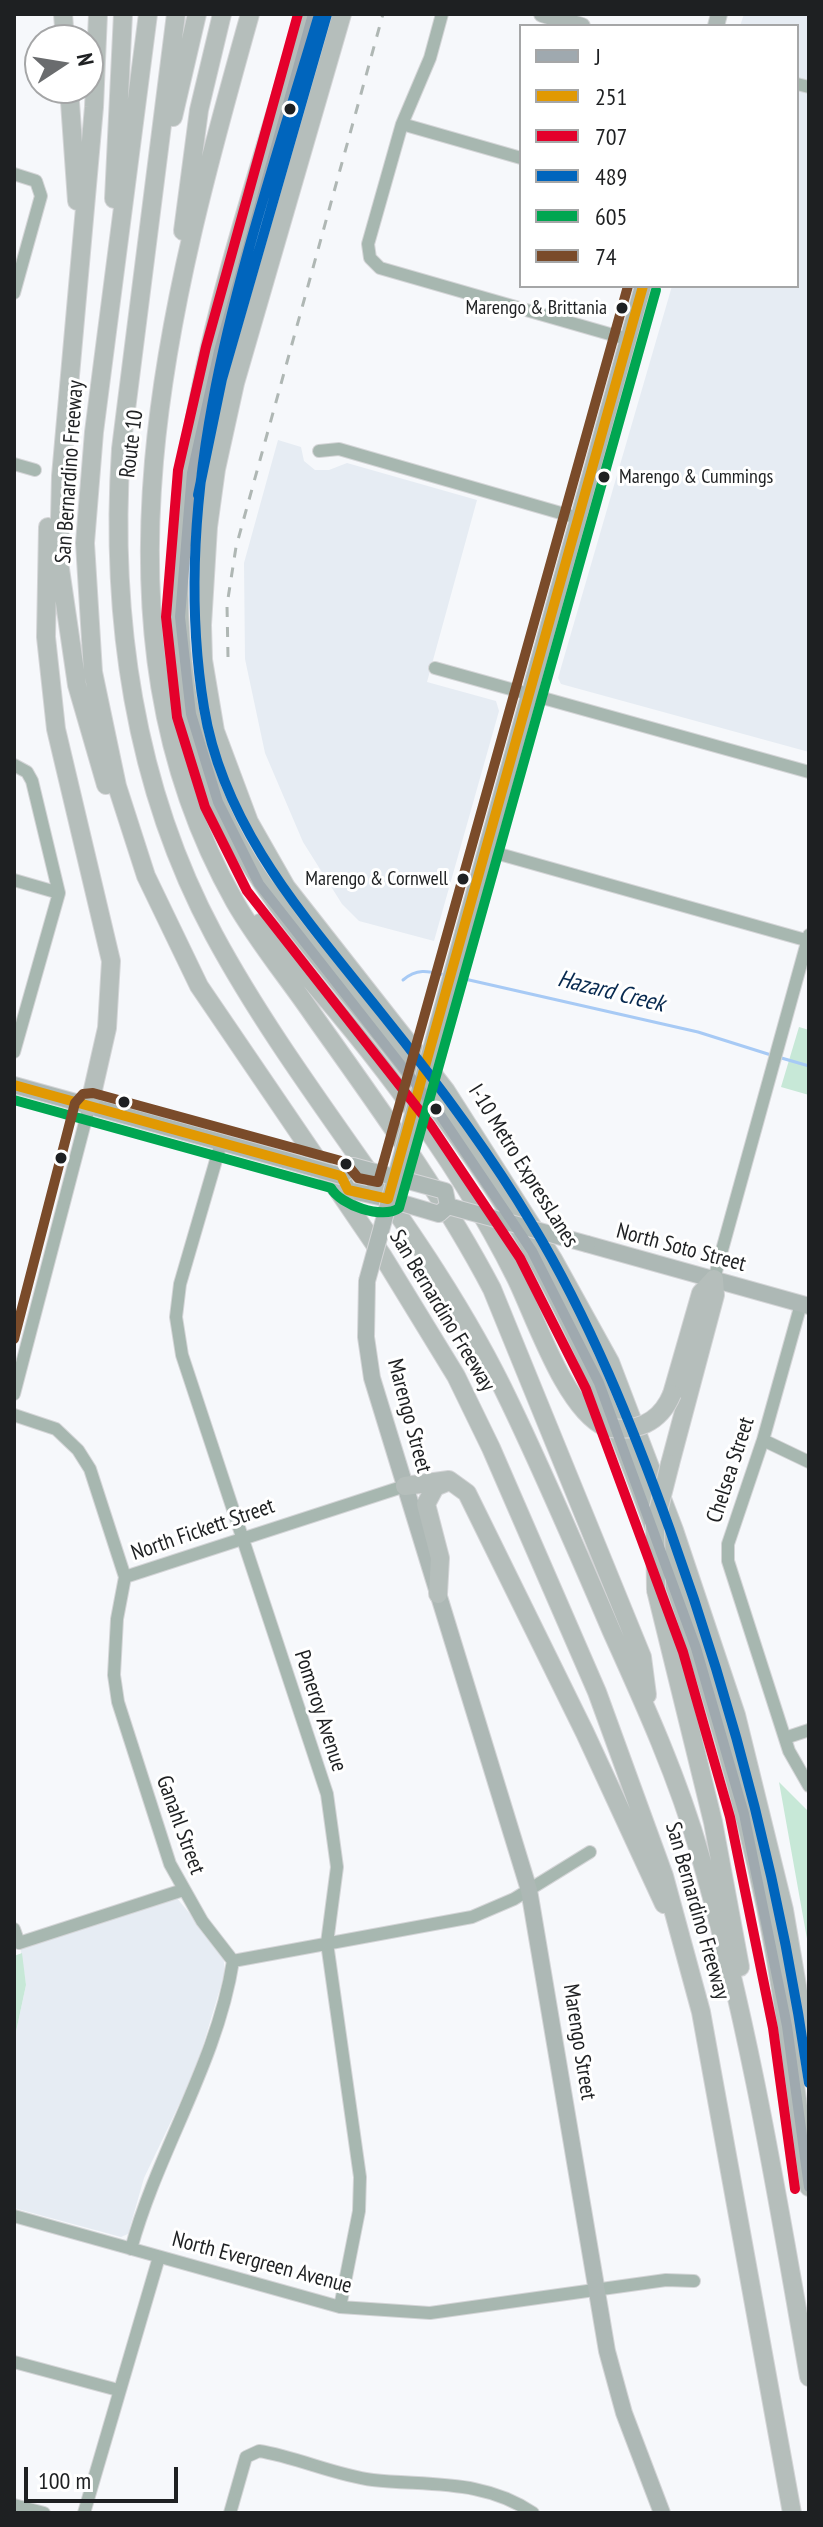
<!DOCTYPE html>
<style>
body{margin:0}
#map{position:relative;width:823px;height:2527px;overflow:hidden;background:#f6f8fb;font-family:"PT Sans Narrow",sans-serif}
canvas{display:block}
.frame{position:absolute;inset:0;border:16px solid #1e2022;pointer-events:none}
.legend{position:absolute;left:519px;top:24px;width:280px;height:264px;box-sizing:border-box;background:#fff;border:2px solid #a5a6a7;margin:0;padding:10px 14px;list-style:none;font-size:24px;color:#1e2022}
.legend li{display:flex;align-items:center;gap:16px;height:40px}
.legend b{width:40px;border:2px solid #a5a6a7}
.north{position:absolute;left:24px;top:24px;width:80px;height:80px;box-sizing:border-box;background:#fff;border:2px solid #a5a6a7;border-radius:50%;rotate:78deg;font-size:22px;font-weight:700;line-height:32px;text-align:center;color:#1e2022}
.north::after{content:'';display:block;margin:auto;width:28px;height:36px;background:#6a6c6e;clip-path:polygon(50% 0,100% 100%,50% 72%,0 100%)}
.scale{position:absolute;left:24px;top:2467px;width:154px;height:36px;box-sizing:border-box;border:4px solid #1e2022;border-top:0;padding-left:10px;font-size:24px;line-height:28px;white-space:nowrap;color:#1e2022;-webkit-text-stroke:6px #fff;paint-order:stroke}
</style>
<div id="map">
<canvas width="823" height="2527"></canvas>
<div class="frame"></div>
<ul class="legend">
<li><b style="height:10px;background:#9fa9af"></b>J</li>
<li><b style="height:10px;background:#e19903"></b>251</li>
<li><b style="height:10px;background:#e4002b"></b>707</li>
<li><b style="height:10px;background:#0065bd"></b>489</li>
<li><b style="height:10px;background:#00a651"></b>605</li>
<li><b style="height:10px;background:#7a4b2a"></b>74</li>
</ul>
<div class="north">N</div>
<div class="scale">100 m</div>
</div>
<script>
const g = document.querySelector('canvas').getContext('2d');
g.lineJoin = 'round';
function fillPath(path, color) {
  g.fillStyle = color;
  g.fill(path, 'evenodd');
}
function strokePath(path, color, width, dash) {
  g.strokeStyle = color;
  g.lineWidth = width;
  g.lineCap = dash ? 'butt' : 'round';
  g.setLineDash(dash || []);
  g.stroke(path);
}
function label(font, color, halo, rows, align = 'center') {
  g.font = font + ' "PT Sans Narrow",sans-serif';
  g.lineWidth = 6;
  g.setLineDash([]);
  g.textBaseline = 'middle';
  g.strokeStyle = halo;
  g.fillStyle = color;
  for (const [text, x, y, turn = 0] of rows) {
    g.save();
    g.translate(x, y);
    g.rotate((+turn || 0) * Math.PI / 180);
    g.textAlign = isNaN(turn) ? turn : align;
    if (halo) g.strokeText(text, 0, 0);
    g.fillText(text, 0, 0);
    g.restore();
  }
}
fillPath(new Path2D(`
 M744 14H809V752L561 684 558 678 672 286H797V26H740Z
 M278 440 301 447 304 461 315 470H329L347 463 477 500 427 682 496 701 499 711 434 941 359 921 342 904 303 842 265 753 245 659 244 563Z
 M176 1897 223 1954 225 1972 196 2069 144 2178 128 2234 121 2237 14 2208V2041L26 1985 20 1946Z`), '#e6ecf3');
fillPath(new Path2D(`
 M799 1027 809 1030V1095L781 1087Z
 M779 1782 809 1812V1950Z
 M22 1953 26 1985 14 2041V1956Z`), '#c7e8d7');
strokePath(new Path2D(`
 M456 977 698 1032 771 1055
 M403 980C417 968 428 971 445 975
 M778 1057 809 1066`), '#a7caf5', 3);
const minor = new Path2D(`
 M442 14 430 58 402 124 368 244 370 258 380 268 627 339
 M797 84 809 87
 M402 124 521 158
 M14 174 36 181 41 196 14 293
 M319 451 339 449 578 518
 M14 464 35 470
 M435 668 809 772
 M14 765 27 772 32 781 59 893 14 1052
 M485 850 809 941
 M14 880 59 893
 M221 1143 180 1284 176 1317 182 1355 327 1794 337 1867 327 1943 360 2177 359 2211 340 2307
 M714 1279 809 935
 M801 1304 763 1440 728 1544V1561L789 1751 809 1786
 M14 1394 89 1107
 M14 1415 56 1429 78 1450 90 1469 125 1577 117 1619 114 1675 118 1702 170 1864 202 1921 233 1961C217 2063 158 2150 131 2249
 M763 1440 809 1462
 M125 1577 405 1486
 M785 1738 809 1730
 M14 1929 19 1943 183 1890
 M233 1961 472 1917 514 1899 590 1852
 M14 2216 340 2307 430 2313 666 2280 694 2281
 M14 2362 118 2390
 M14 2505 44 2513
 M84 2513 159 2257
 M230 2513 246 2457 259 2451C297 2457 334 2475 373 2480 429 2486 484 2479 533 2513`);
const major = new Path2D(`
 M542 14 582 26
 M716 26 719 14
 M463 933 643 286
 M14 1085 285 1160
 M341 1176 348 1190 388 1199
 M587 1244 809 1306
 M367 1281 366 1337 372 1378 529 1890 607 2351 624 2413 662 2513`);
const highway = new Path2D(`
 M63 14 65 40
 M98 14 94 107 61 476 59 562 77 685 106 785
 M148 14 94 432 85 543 93 672 117 786 146 876 199 986 382 1255 456 1376 491 1448 597 1692 664 1876 701 2012 792 2513
 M176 14 121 449C110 616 134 786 214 935 302 1098 431 1235 510 1403 546 1478 579 1555 612 1632 645 1705 678 1778 700 1855 750 2026 778 2202 809 2377
 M250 14C170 299 79 626 235 902 258 942 288 978 314 1016 377 1105 441 1192 492 1289L642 1657 647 1695
 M305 14C242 235 144 483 191 715 218 847 286 916 366 1016 423 1087 490 1177 535 1256 589 1353 628 1454 665 1558 706 1673 741 1789 766 1908 785 2000 796 2094 809 2187
 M342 14 235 383 216 469 208 527 202 625 203 660 215 731 249 822 286 887 446 1091 553 1259 610 1362 674 1530 736 1715 784 1910 809 2056
 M69 88 77 201
 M173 117 197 14
 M114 199 123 14
 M183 231 199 110 222 14
 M48 527 46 637 56 729 111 961 107 1028 89 1107
 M260 923C358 1031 451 1147 516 1278 535 1317 566 1410 605 1427
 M672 1394 701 1293 714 1279
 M670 1464 715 1295 714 1279
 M405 1486 449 1480 467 1493 585 1733 664 1904
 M656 1590 713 1822 740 1967
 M438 1594 440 1558 426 1504 435 1487 447 1482`);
strokePath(minor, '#d4d5d7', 14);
strokePath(major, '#d4d5d7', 18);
strokePath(highway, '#d4d5d7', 20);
strokePath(minor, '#a7b7b0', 12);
strokePath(major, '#adb8b5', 16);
strokePath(highway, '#b5bebb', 18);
strokePath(new Path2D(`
 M228 657 227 605 236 547 383 14`), '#afb7b4', 3, [10, 10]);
const majorBridge = new Path2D(`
 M285 1160 341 1176 353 1166 445 1191 448 1206
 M388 1199 439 1214 448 1206
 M448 1206 587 1244
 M367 1281 463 933`);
const highwayBridge = new Path2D(`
 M605 1427C636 1433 660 1423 672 1394
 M656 1590 655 1523 670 1464`);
strokePath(majorBridge, '#d4d5d7', 18, []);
strokePath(highwayBridge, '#d4d5d7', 20, []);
strokePath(majorBridge, '#adb8b5', 16);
strokePath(highwayBridge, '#b5bebb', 18);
strokePath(new Path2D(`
 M313 14 219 351 192 473 180 617 191 714 218 802 259 884 441 1116 532 1251 599 1383 696 1648 744 1814 787 2026 809 2187`), '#9fa9af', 10);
strokePath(new Path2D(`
 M14 1085 341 1176 348 1190 388 1199
 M388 1199 643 286`), '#e19903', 10);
strokePath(new Path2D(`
 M298 14 206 347 178 470 166 617 177 717 205 807 247 891 430 1124 520 1258 586 1389 683 1652 730 1817 773 2028 795 2189`), '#e4002b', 10);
strokePath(new Path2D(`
 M318 18C252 241 165 472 204 708 224 830 308 921 382 1014 436 1081 488 1150 532 1224 590 1320 632 1425 670 1530 735 1711 782 1893 809 2083
 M198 495 222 379 327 14`), '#0065bd', 10);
strokePath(new Path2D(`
 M14 1100 331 1188C340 1205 383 1220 399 1208L656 290`), '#00a651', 10);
strokePath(new Path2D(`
 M14 1339 75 1103 83 1094 93 1093 345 1162 358 1178 378 1182 628 286`), '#7a4b2a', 10);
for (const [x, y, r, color] of [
 [290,109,7,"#1e2022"],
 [622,308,7,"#1e2022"],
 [604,477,7,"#1e2022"],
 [463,879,7,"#1e2022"],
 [124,1102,7,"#1e2022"],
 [436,1109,7,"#1e2022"],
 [61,1158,7,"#1e2022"],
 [346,1164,7,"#1e2022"]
]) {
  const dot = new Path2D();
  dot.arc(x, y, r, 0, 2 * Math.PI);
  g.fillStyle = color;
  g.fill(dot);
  strokePath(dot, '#fff', 3);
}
label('20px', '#1e2022', '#fff', [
 ["Marengo & Brittania",607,308],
 ["Marengo & Cummings",619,477,"left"],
 ["Marengo & Cornwell",448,879]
], 'right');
label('22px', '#1e2022', '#fff', [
 ["Route 10",132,444,-83],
 ["San Bernardino Freeway",70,472,-86],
 ["I-10 Metro ExpressLanes",523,1166,58],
 ["North Soto Street",681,1248,15],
 ["San Bernardino Freeway",442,1311,59],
 ["Marengo Street",409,1416,75],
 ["Chelsea Street",731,1470,-72],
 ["North Fickett Street",203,1530,-19],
 ["Pomeroy Avenue",320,1711,72],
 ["Ganahl Street",180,1825,70],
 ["San Bernardino Freeway",697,1911,74],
 ["Marengo Street",579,2042,81],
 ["North Evergreen Avenue",262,2263,15]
]);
label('italic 24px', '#07294f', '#fff', [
 ["Hazard Creek",611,992,14]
]);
</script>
